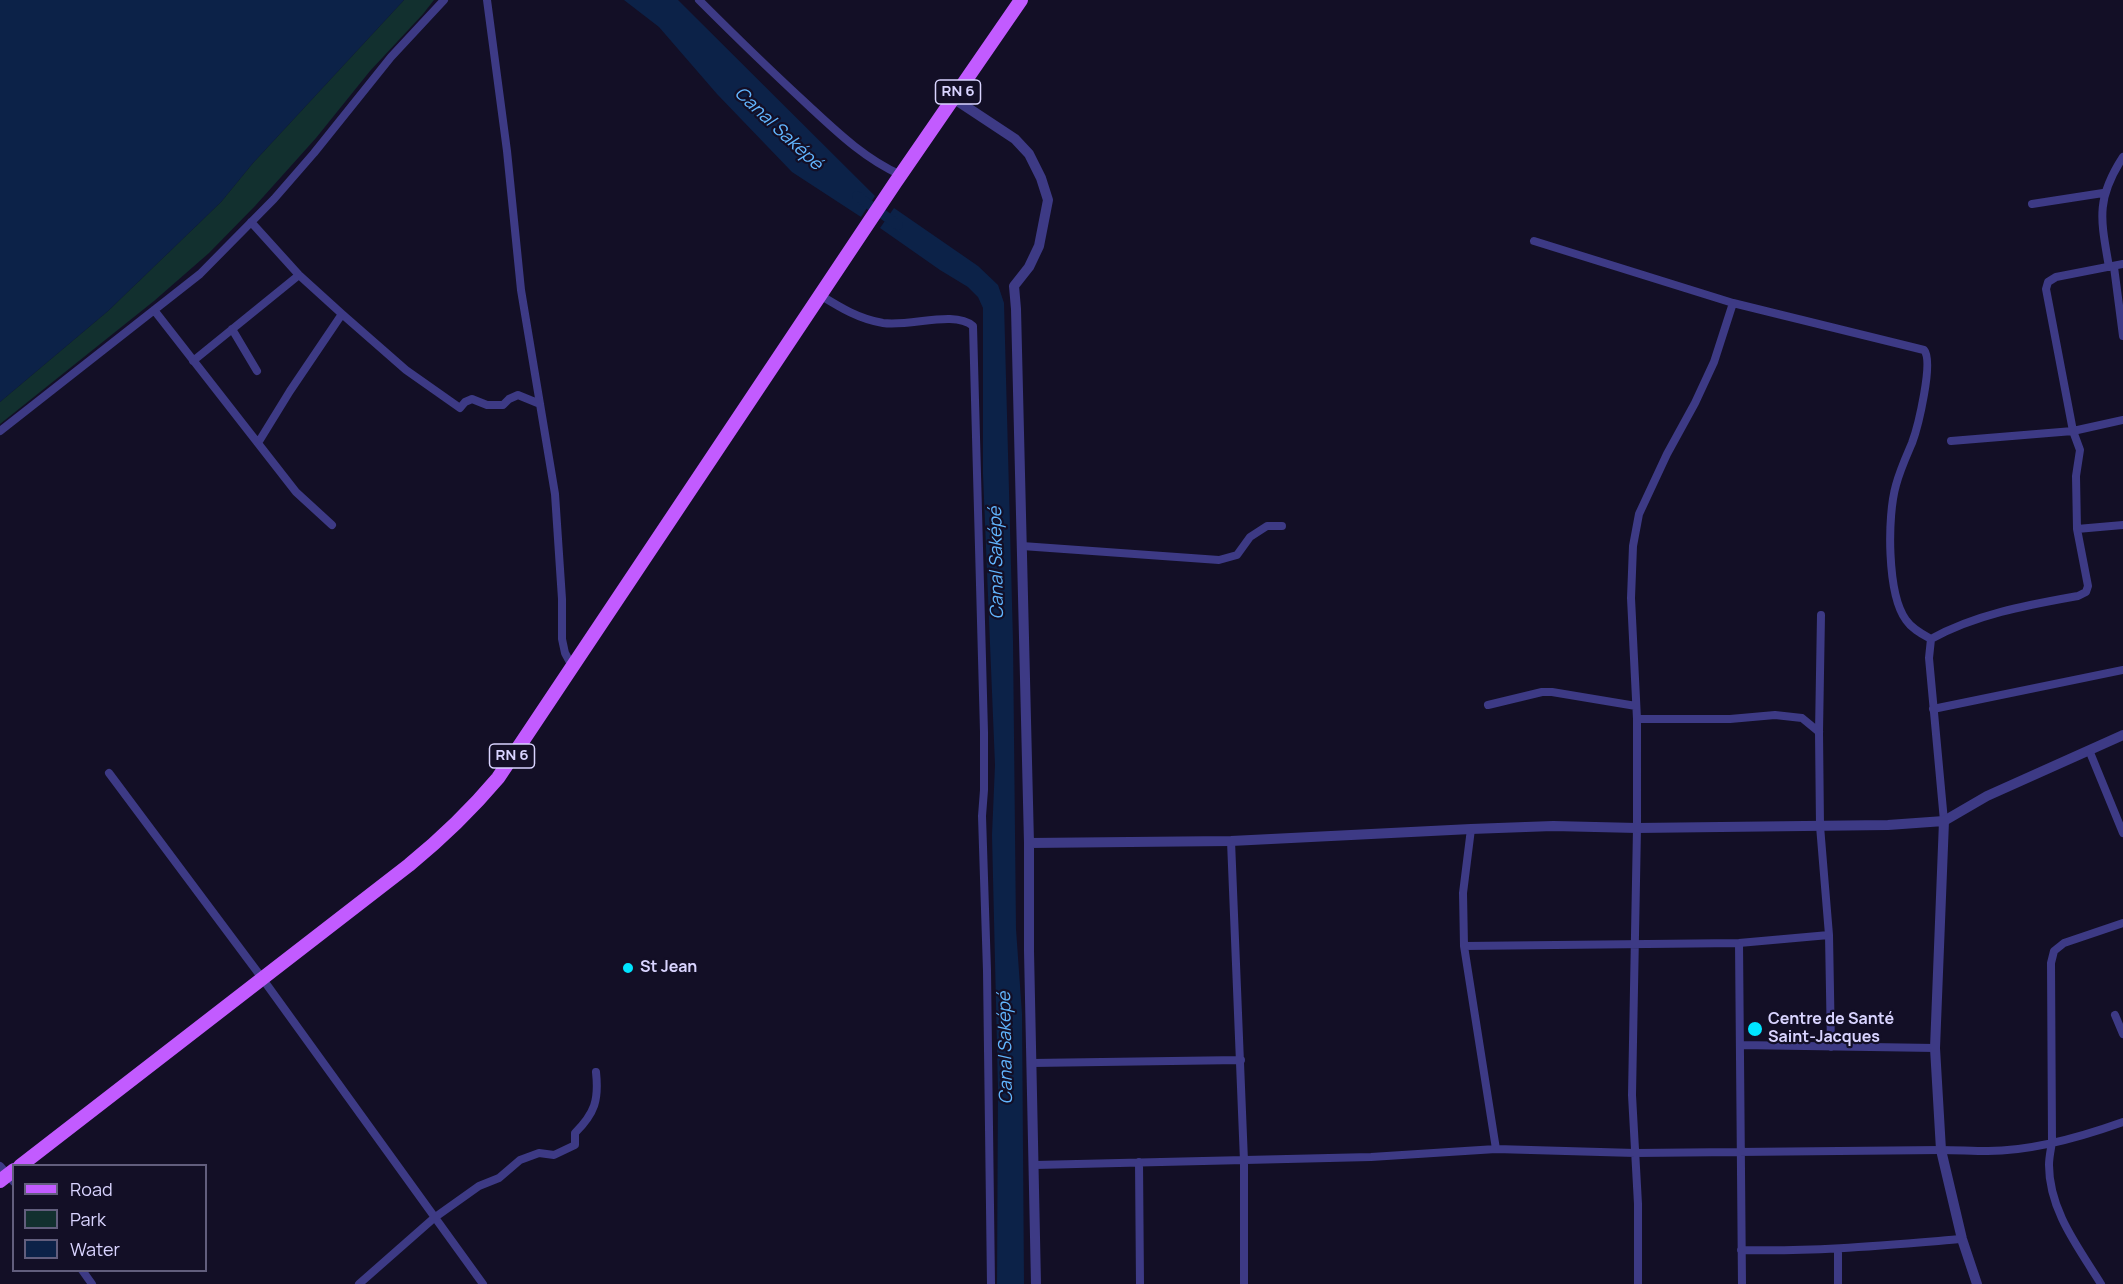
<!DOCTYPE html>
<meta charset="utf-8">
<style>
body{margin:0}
#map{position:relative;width:2123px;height:1284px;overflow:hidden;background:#130f26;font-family:Manrope,sans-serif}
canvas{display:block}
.legend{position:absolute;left:12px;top:1164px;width:195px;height:108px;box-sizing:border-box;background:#130f26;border:2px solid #625e7d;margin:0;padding:8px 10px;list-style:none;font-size:18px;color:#d9d4ff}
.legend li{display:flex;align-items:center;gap:12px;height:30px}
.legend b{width:30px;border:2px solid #625e7d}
</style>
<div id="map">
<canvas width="2123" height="1284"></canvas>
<ul class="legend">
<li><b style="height:8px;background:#c25bff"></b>Road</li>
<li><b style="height:16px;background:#12302f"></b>Park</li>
<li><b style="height:16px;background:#0c2248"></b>Water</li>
</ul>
</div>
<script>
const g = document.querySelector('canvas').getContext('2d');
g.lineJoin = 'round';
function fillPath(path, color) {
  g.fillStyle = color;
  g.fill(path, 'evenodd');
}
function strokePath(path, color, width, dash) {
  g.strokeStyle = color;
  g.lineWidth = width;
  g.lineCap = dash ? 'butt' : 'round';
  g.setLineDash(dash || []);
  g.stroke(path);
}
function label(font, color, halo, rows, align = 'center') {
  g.font = font + ' Manrope,sans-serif';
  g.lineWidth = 4.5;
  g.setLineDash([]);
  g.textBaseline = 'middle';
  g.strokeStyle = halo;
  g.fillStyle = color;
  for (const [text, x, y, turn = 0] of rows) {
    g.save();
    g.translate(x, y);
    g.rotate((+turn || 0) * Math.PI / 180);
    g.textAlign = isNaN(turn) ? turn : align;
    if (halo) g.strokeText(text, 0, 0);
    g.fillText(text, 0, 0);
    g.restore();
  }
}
fillPath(new Path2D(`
 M404 0H434L423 14 370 71 316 138 255 206 209 253 154 301 0 424V402L108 311 221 202 253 163Z`), '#12302f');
fillPath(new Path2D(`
 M0 0H404L253 163 221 202 108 311 0 402Z
 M624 0H678L875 196 861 217 792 172 717 94 659 27Z
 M894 208 978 266 998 285 1004 303 1013 641 1016 929 1022 1014 1024 1284H997L998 1088 992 835 995 765 983 474V308L978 297 968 287 940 270 880 228Z`), '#0c2248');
strokePath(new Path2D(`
 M857 196 898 225`), '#0c2248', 10);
strokePath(new Path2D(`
 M487 0 507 151 521 290 555 494 562 599V639L565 653 572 666
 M699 0C735 36 771 71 809 106 837 132 865 159 901 175
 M2032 204 2103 193
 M251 222 299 275 342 314 406 370 460 408 465 402 472 399 487 405H503L509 399 518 395 540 404
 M1534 241 1733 303 1924 350C1934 361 1918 427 1912 443 1906 457 1900 470 1896 485 1887 516 1887 594 1906 620 1912 629 1922 634 1931 639
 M2109 267C2101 220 2095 200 2123 157
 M2114 267 2123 336
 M820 295C841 308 859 319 883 323 911 327 954 310 973 326L984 732V790L982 816 987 971 991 1284
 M154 310 296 492 332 525
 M232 329 257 371
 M193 361 299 275
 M0 431 200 274 274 199 314 153 391 57 444 0
 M1951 441 2073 431 2123 420
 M258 443 290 391 342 314
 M2077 529 2123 525
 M1022 546 1219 560 1237 555 1250 537 1267 526H1282
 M1821 615 1819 732 1820 826 1829 935 1831 1047
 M1488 705 1542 692H1552L1636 706
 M1933 709 2123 670
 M1637 719H1730L1775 715 1802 718 1819 732
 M2089 750 2123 833
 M109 773 262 978 483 1284
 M1944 821 1929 658 1931 639C1976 614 2028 605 2078 596L2086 592 2088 586 2077 529 2076 476 2080 450 2073 431 2046 289 2048 282 2056 277 2123 264
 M1471 829 1463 893 1464 946 1496 1149
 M1231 841 1244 1161V1284
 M1739 943 1742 1284
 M1464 946 1739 943 1829 935
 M2115 1015 2123 1034
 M1740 1045 1935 1048
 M1032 1063 1241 1060
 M1139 1162 1140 1284
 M1035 1165 1371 1157 1496 1149 1635 1153 1941 1150C1957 1150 1972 1151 1988 1151 2033 1151 2081 1137 2123 1122
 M0 1166 14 1182
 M1838 1249V1284
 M1741 1250C1815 1252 1888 1245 1962 1239
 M82 1270 92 1284
 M359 1284 434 1218 479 1186 499 1178 520 1160 539 1153 554 1155 575 1145V1133C595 1113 599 1100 596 1072
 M1638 1284V1204L1632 1095 1637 828V719L1631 598 1633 546 1639 514 1667 454 1695 403 1714 362 1733 303
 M2101 1284C2078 1247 2049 1210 2049 1165 2049 1157 2051 1149 2052 1142L2051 963 2054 951 2064 943 2123 923`), '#3d3a85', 8);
strokePath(new Path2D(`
 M953 98 1015 139 1029 154 1041 178 1048 200 1039 246 1029 267 1014 286 1016 309 1029 843V951L1036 1284
 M1944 821 1935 1048 1941 1150 1962 1239 1977 1284
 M1029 843 1231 841 1471 829 1553 826 1637 828 1888 825 1944 821 1987 796 2123 735`), '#3d3a85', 10);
strokePath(new Path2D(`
 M20 1166 409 865C442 838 471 810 498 778L895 183 1021 0
 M0 1181 14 1170`), '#c25bff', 14);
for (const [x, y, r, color] of [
 [628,968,6,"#00e5ff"],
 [1755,1029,8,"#00e5ff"]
]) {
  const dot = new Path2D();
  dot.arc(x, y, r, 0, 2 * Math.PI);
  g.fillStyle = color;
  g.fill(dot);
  strokePath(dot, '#130f26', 2);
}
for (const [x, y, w] of [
 [958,92,45],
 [512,756,45]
]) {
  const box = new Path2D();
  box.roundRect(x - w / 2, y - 12, w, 24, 4.5);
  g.fillStyle = '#130f26';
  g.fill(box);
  strokePath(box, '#d9d4ff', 1.5);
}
label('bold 15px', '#d9d4ff', null, [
 ["RN 6",958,92],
 ["RN 6",512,756]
]);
label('bold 16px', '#d9d4ff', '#130f26', [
 ["St Jean",640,968],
 ["Centre de Santé",1768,1020],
 ["Saint-Jacques",1768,1038]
], 'left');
label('italic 18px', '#62b6ff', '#130f26', [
 ["Canal Saképé",778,129,43],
 ["Canal Saképé",997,563,-91],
 ["Canal Saképé",1006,1048,-91]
]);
</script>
